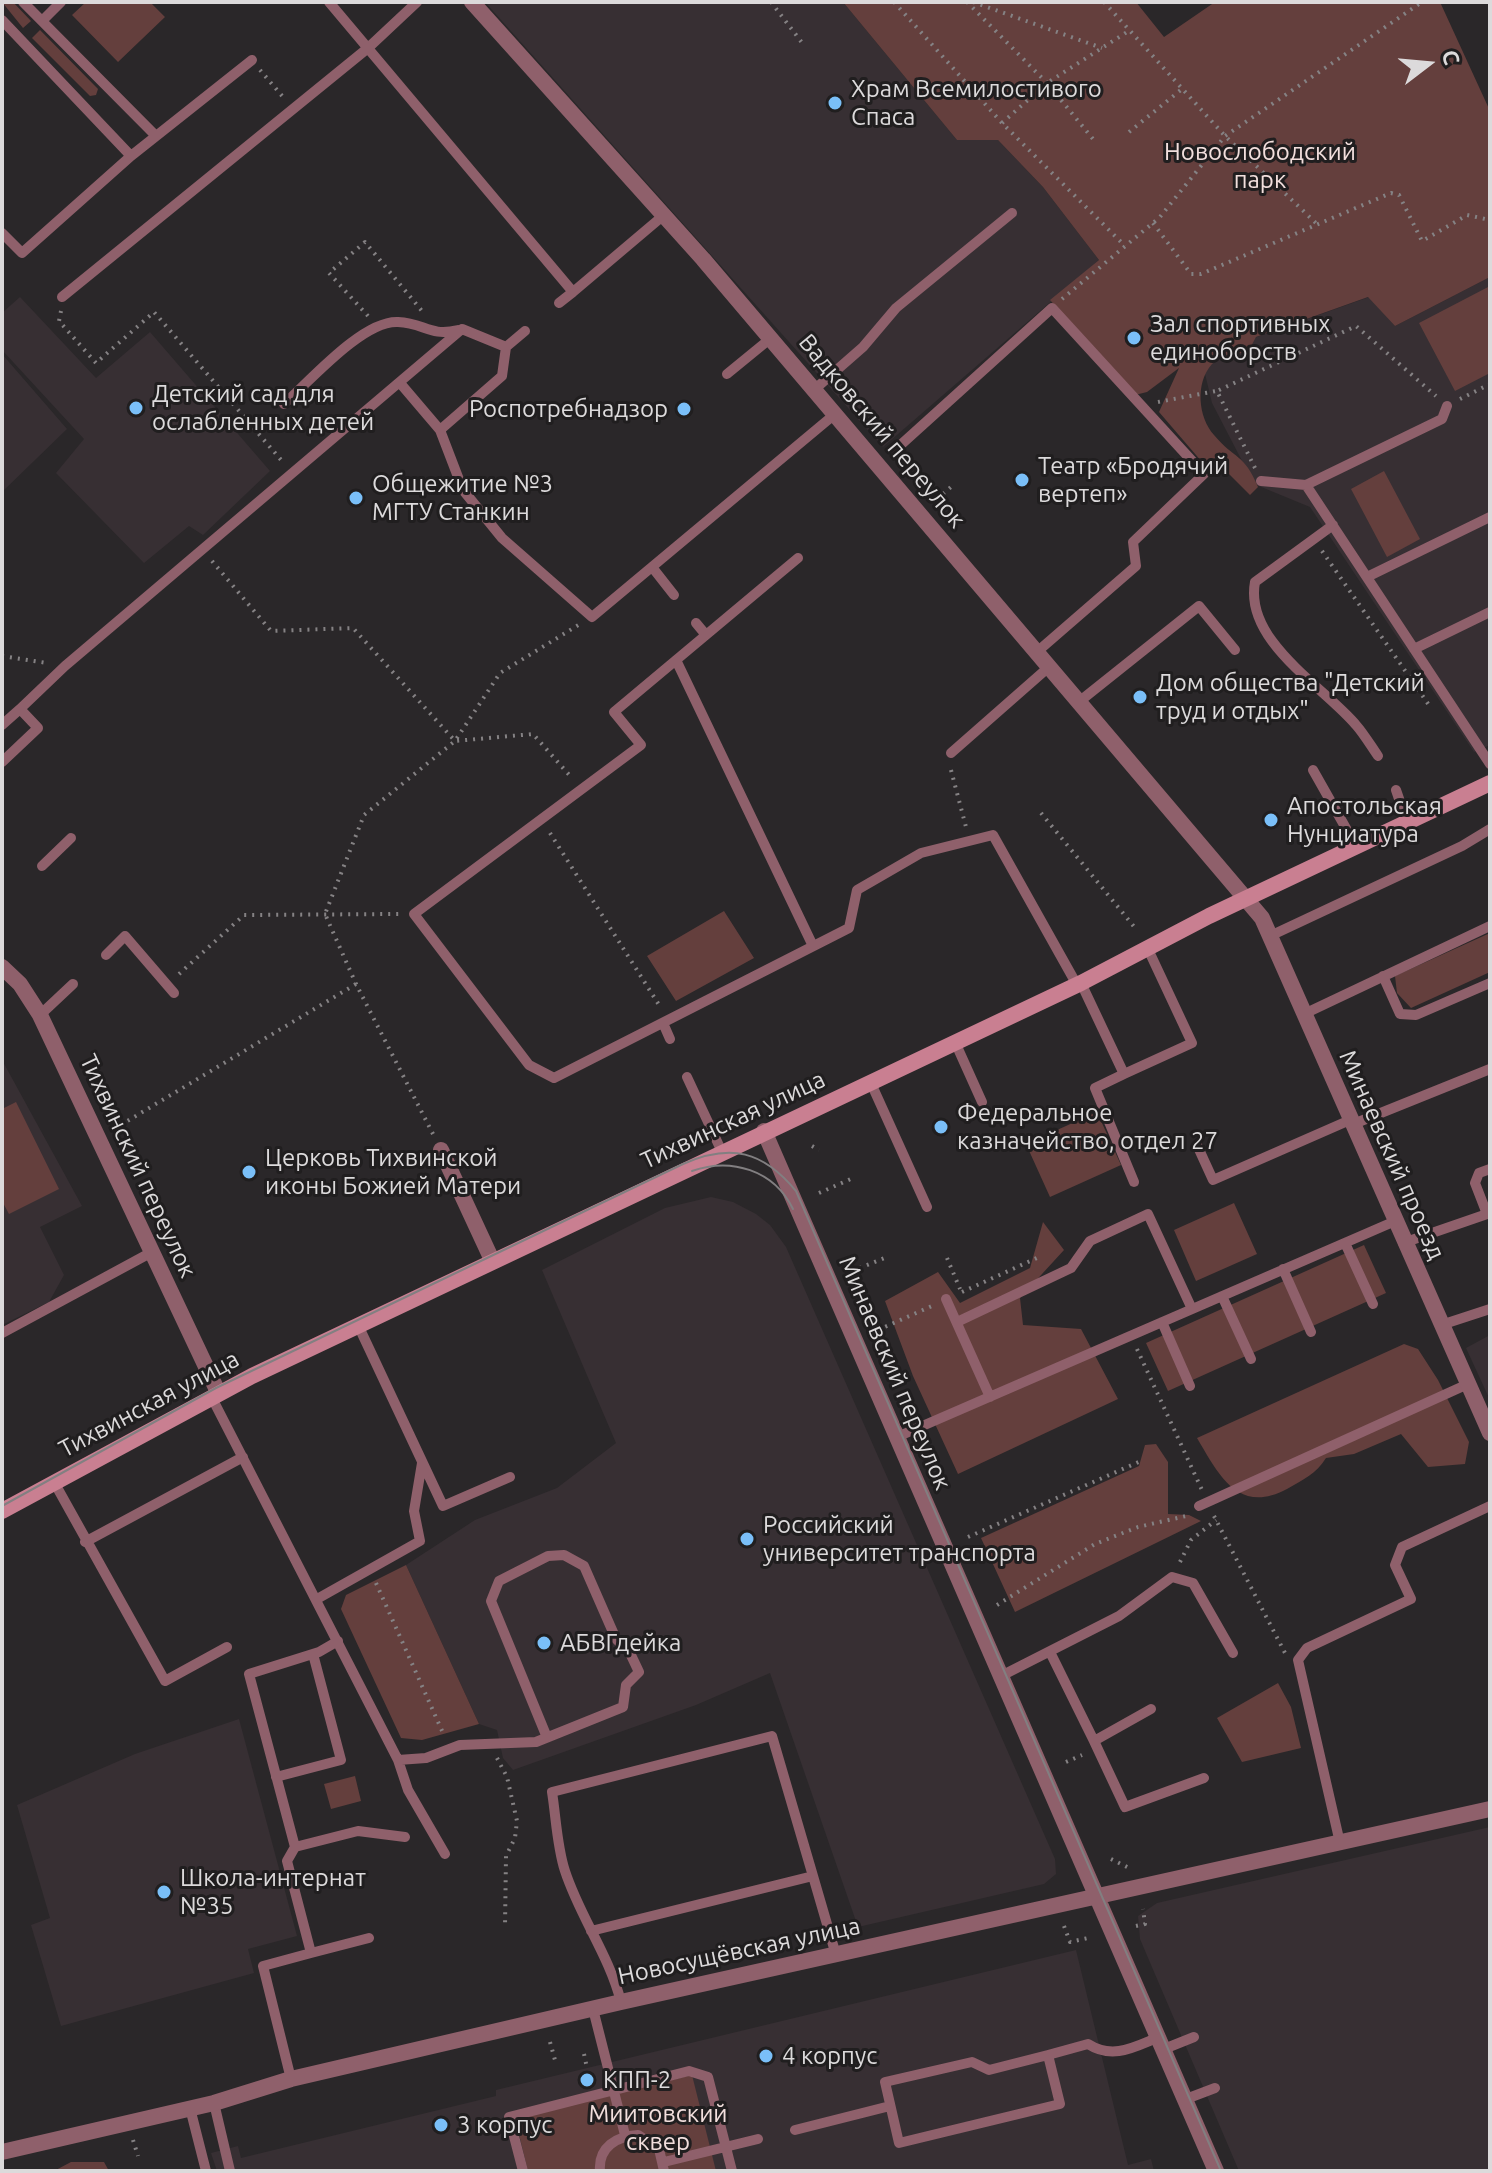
<!DOCTYPE html>
<meta charset="utf-8">
<style>
body{margin:0}
#map{position:relative;width:1492px;height:2173px;overflow:hidden;background:#2a2729;font-family:Ubuntu,sans-serif}
canvas{display:block}
.frame{position:absolute;inset:0;border:4px solid #dcdadb;pointer-events:none}
.north{position:absolute;left:1388px;top:24px;width:80px;height:80px;-webkit-text-stroke:6px #201e1f;paint-order:stroke;rotate:74deg;font-size:22px;font-weight:700;line-height:32px;text-align:center;color:#dcdadb}
.north::after{content:'';display:block;margin:auto;width:28px;height:36px;background:#dcdadb;clip-path:polygon(50% 0,100% 100%,50% 72%,0 100%)}
</style>
<div id="map">
<canvas width="1492" height="2173"></canvas>
<div class="frame"></div>
<div class="north">С</div>
</div>
<script>
const g = document.querySelector('canvas').getContext('2d');
g.lineJoin = 'round';
function fillPath(path, color) {
  g.fillStyle = color;
  g.fill(path, 'evenodd');
}
function strokePath(path, color, width, dash) {
  g.strokeStyle = color;
  g.lineWidth = width;
  g.lineCap = dash ? 'butt' : 'round';
  g.setLineDash(dash || []);
  g.stroke(path);
}
function label(font, color, halo, rows, align = 'center') {
  g.font = font + ' Ubuntu,sans-serif';
  g.lineWidth = 6;
  g.setLineDash([]);
  g.textBaseline = 'middle';
  g.strokeStyle = halo;
  g.fillStyle = color;
  for (const [text, x, y, turn = 0] of rows) {
    g.save();
    g.translate(x, y);
    g.rotate((+turn || 0) * Math.PI / 180);
    g.textAlign = isNaN(turn) ? turn : align;
    if (halo) g.strokeText(text, 0, 0);
    g.fillText(text, 0, 0);
    g.restore();
  }
}
fillPath(new Path2D(`
 M485 2H843L957 140H998L1043 187 1099 260 883 447Z
 M1490 277V745L1474 752 1310 507 1254 484 1212 403 1201 357 1369 297 1395 326Z
 M20 297 96 378 150 332 270 471 203 535 189 526 144 563 56 473 84 439 2 350V313Z
 M2 354 67 429 2 492Z
 M2 1060 82 1206 40 1227 64 1275 49 1302 2 1325Z
 M711 1197 733 1202 756 1214 770 1225 786 1247 1055 1859 1056 1874 1044 1884 858 1927 770 1673 696 1705 513 1770 503 1758 497 1730 479 1724 406 1565 475 1520 557 1488 616 1443 542 1270 665 1208Z
 M1490 1335V1400L1466 1348Z
 M239 1719 297 1936 248 1949 254 1973 61 2026 31 1925 50 1918 17 1805 135 1754Z
 M1490 1827V2171H1239L1140 1939 1138 1916 1157 1903Z
 M1076 1950 1128 2165 1151 2159 1154 2171H217L211 2153 238 2146 241 2158 496 2096V2090Z`), '#372f33');
fillPath(new Path2D(`
 M2 2H13L31 21 23 28Z
 M86 2H150L165 17 118 62 72 15Z
 M843 2H1136L1164 37 1215 2H1440L1490 111V277L1395 326 1368 297 1256 337 1248 352C1236 354 1221 355 1212 364 1195 383 1198 417 1214 435 1235 460 1244 453 1258 487L1250 495 1228 473 1202 462 1159 412 1179 368 1147 392 1135 395 1050 300 1099 260 1043 187 998 140H957Z
 M40 30 98 89 96 95 90 96 32 38Z
 M1490 286V373L1455 391 1419 323Z
 M1384 471 1420 539 1387 557 1351 489Z
 M724 911 754 958 676 1001 647 956Z
 M1490 933V972L1411 1008 1397 993 1395 976Z
 M16 1102 59 1189 9 1214 2 1201V1109Z
 M1097 1112 1121 1165 1050 1197 1026 1144Z
 M1234 1203 1257 1254 1196 1281 1174 1230Z
 M1043 1222 1064 1250 1020 1298 1023 1325 1081 1329 1118 1399 958 1474 913 1376 885 1301 938 1272 960 1303 1030 1268Z
 M1364 1245 1386 1293 1168 1391 1146 1343Z
 M1404 1344 1418 1349 1438 1380 1469 1442 1465 1464 1428 1467 1401 1434 1354 1454 1326 1458C1316 1474 1304 1479 1287 1489 1238 1515 1219 1475 1197 1438Z
 M1156 1444 1168 1462V1514L1189 1515 1201 1521 1015 1612 981 1538 1139 1466 1145 1445Z
 M406 1565 479 1724 422 1740 401 1738 341 1609 346 1595Z
 M1278 1683 1291 1707 1301 1748 1242 1762 1217 1718Z
 M355 1776 361 1801 331 1809 324 1784Z
 M692 2075 716 2171H528L515 2118Z
 M71 2162H104L109 2171H54Z`), '#643f3d');
strokePath(new Path2D(`
 M771 2 803 44
 M894 2 1002 123 1125 246
 M967 2 1047 83 1093 139
 M973 2 1102 48
 M1104 2 1225 136 1318 225
 M260 70 283 97
 M1002 123 1047 83 1127 32
 M1129 132 1182 89
 M1153 223 1191 274H1201L1391 193 1399 195 1422 241 1467 215 1490 220
 M1062 299 1160 217 1225 136 1422 2
 M61 311 59 321 96 363 154 312 282 461
 M368 316 329 273 365 242 422 311
 M1460 399 1490 384
 M1158 402 1216 391
 M1255 468 1217 391 1356 326 1436 396
 M937 499 951 487
 M1322 551 1431 708
 M212 561 271 631 353 628 455 741 533 734 572 778
 M2 656 47 663
 M951 770 966 827
 M1041 813 1136 929
 M550 833 661 1008
 M179 974 244 915 399 914
 M787 1089 792 1102
 M114 1129 356 984
 M433 1134 356 984 325 914 364 815 455 741 500 673 580 624
 M812 1146 819 1150
 M819 1193 853 1178
 M947 1258 960 1289
 M852 1271 887 1257
 M962 1292 1039 1257
 M878 1330 932 1306
 M1137 1349 1202 1490
 M1214 1516 1285 1653
 M968 1537 1141 1461
 M1180 1562 1191 1540 1216 1520
 M376 1583 443 1733
 M997 1605 1095 1544 1138 1527 1186 1516
 M497 1758 507 1777 517 1821 515 1838 506 1856 505 1926
 M1066 1762 1082 1755
 M1111 1859 1129 1868
 M1064 1926 1070 1942 1088 1938
 M1136 1926 1145 1924 1143 1909
 M550 2042 555 2060
 M584 2054 587 2068
 M133 2140 138 2156`), '#858284', 4, [2, 6]);
strokePath(new Path2D(`
 M23 2 156 136
 M329 2 573 292 664 215
 M2 20 131 156 22 253 2 233
 M42 21 61 2
 M131 156 252 60
 M62 297 368 48 417 2
 M559 303 573 292
 M506 347 502 376 440 430 463 490 502 538 592 617 835 414
 M727 374 771 338
 M400 383 440 430
 M815 389 863 347 896 308 1012 213
 M284 404C310 381 363 320 398 322 425 323 429 337 458 330
 M895 450 1052 308 1204 474 1133 542 1136 566 1038 651
 M1261 481 1306 485 1490 764
 M1306 485 1442 419 1447 406
 M1333 525 1255 582C1244 641 1323 686 1356 725 1364 734 1371 746 1378 756
 M798 558 614 712 641 745 414 914 529 1065 554 1078 849 928 857 890 921 853 993 835 1077 985
 M652 567 674 595
 M1367 577 1490 517
 M696 623 706 635
 M1414 649 1490 612
 M676 660 813 946
 M1080 701 1199 606 1235 650
 M2 725 20 709
 M951 753 1050 666
 M2 762 38 728 20 709 65 666 462 329 506 347 525 331
 M1313 770 1356 846
 M1396 790 1407 822
 M42 866 71 838
 M1270 936 1462 846 1490 829
 M106 955 125 936 174 993
 M1383 976 1400 1014 1416 1015 1490 983
 M1081 983 1124 1074 1192 1043 1147 947
 M1304 1014 1490 926
 M40 1015 73 984
 M663 1023 670 1039
 M955 1042 982 1102
 M1124 1074 1095 1088 1134 1182
 M687 1077 722 1152
 M870 1081 927 1207
 M1351 1125 1490 1069
 M1197 1145 1213 1180 1350 1120
 M1487 1214 1475 1183 1479 1173 1490 1169
 M1345 1243 1373 1304
 M1403 1243 1490 1213
 M1283 1269 1311 1332
 M1222 1296 1251 1359
 M946 1299 990 1397
 M957 1322 1071 1268 1090 1241 1148 1214 1192 1309
 M1162 1322 1190 1386
 M358 1325 443 1506 510 1477
 M1441 1325 1490 1309
 M2 1333 152 1252
 M211 1396 398 1760 426 1758 460 1745 536 1742 623 1707 626 1685 639 1672 630 1653 616 1639 584 1566 564 1555 548 1556 499 1581 491 1601 546 1735
 M897 1437 1393 1222
 M54 1482 165 1681 227 1647
 M1199 1506 1468 1384
 M85 1542 243 1457
 M317 1599 420 1541 414 1511 422 1463
 M338 1641 319 1652 249 1674 295 1847 358 1831 405 1837
 M1050 1652 1094 1741 1151 1709
 M1001 1676 1119 1616 1172 1577 1193 1583 1233 1653
 M1094 1741 1125 1807 1204 1778
 M398 1760 408 1790 445 1854
 M276 1777 341 1760 313 1654
 M1340 1843 1298 1660 1307 1648 1411 1599 1395 1565 1402 1547 1490 1506
 M295 1847 287 1861 311 1953 369 1938
 M813 1876 836 1955
 M591 1931 813 1876 772 1736 552 1792C556 1817 557 1847 565 1871 580 1917 609 1955 621 2002
 M593 2009 625 2135
 M1164 2049 1194 2037
 M1048 2055 989 2070 972 2062 885 2082 899 2143 1060 2104 1048 2055 1088 2044C1113 2060 1134 2047 1159 2037
 M291 2079 263 1966 311 1953
 M1186 2099 1215 2088
 M214 2103 230 2171
 M190 2108 206 2171
 M795 2130 890 2106
 M664 2162 758 2139
 M523 2171 509 2117 689 2071 708 2077 732 2171
 M600 2171C598 2147 617 2136 638 2135L659 2149 664 2171`), '#8f606b', 10);
strokePath(new Path2D(`
 M472 2 703 259 1262 918 1490 1433
 M2 967 20 984 40 1015 218 1392
 M764 1131 1216 2171
 M441 1150 492 1260
 M2 2152 214 2103 291 2079 621 2002 1490 1809`), '#8f606b', 16);
strokePath(new Path2D(`
 M2 1511 252 1376 1081 983 1209 916 1490 783`), '#c97f91', 16);
strokePath(new Path2D(`
 M692 1171C731 1157 774 1170 793 1209
 M2 1506 216 1388 683 1164C731 1143 763 1151 796 1191L1221 2171`), '#827f81', 2);
for (const [x, y, r, color] of [
 [835,103,8,"#7abff8"],
 [1134,338,8,"#7abff8"],
 [136,408,8,"#7abff8"],
 [684,409,8,"#7abff8"],
 [1022,480,8,"#7abff8"],
 [356,498,8,"#7abff8"],
 [1140,697,8,"#7abff8"],
 [1271,820,8,"#7abff8"],
 [941,1127,8,"#7abff8"],
 [249,1172,8,"#7abff8"],
 [747,1539,8,"#7abff8"],
 [544,1643,8,"#7abff8"],
 [164,1892,8,"#7abff8"],
 [766,2056,8,"#7abff8"],
 [587,2080,8,"#7abff8"],
 [441,2125,8,"#7abff8"]
]) {
  const dot = new Path2D();
  dot.arc(x, y, r, 0, 2 * Math.PI);
  g.fillStyle = color;
  g.fill(dot);
  strokePath(dot, '#201e1f', 3);
}
label('24px', '#dcdadb', '#201e1f', [
 ["Храм Всемилостивого",851,89],
 ["Спаса",851,117],
 ["Зал спортивных",1150,324],
 ["единоборств",1150,352],
 ["Детский сад для",152,394],
 ["ослабленных детей",152,422],
 ["Роспотребнадзор",668,409,"right"],
 ["Театр «Бродячий",1038,466],
 ["вертеп»",1038,494],
 ["Общежитие №3",372,484],
 ["МГТУ Станкин",372,512],
 ["Дом общества \"Детский",1156,683],
 ["труд и отдых\"",1156,711],
 ["Апостольская",1287,806],
 ["Нунциатура",1287,834],
 ["Федеральное",957,1113],
 ["казначейство, отдел 27",957,1141],
 ["Церковь Тихвинской",265,1158],
 ["иконы Божией Матери",265,1186],
 ["Российский",763,1525],
 ["университет транспорта",763,1553],
 ["АБВГдейка",560,1643],
 ["Школа-интернат",180,1878],
 ["№35",180,1906],
 ["4 корпус",782,2056],
 ["КПП-2",603,2080],
 ["3 корпус",457,2125]
], 'left');
label('24px', '#f2dfdd', '#201e1f', [
 ["Новослободский",1260,152],
 ["парк",1260,180],
 ["Миитовский",658,2114],
 ["сквер",658,2142]
]);
label('24px', '#dcdadb', '#201e1f', [
 ["Вадковский переулок",882,431,50],
 ["Тихвинская улица",733,1120,-25],
 ["Минаевский проезд",1392,1155,66],
 ["Тихвинский переулок",138,1166,65],
 ["Минаевский переулок",895,1373,67],
 ["Тихвинская улица",149,1404,-28],
 ["Новосущёвская улица",739,1951,-12]
]);
</script>
